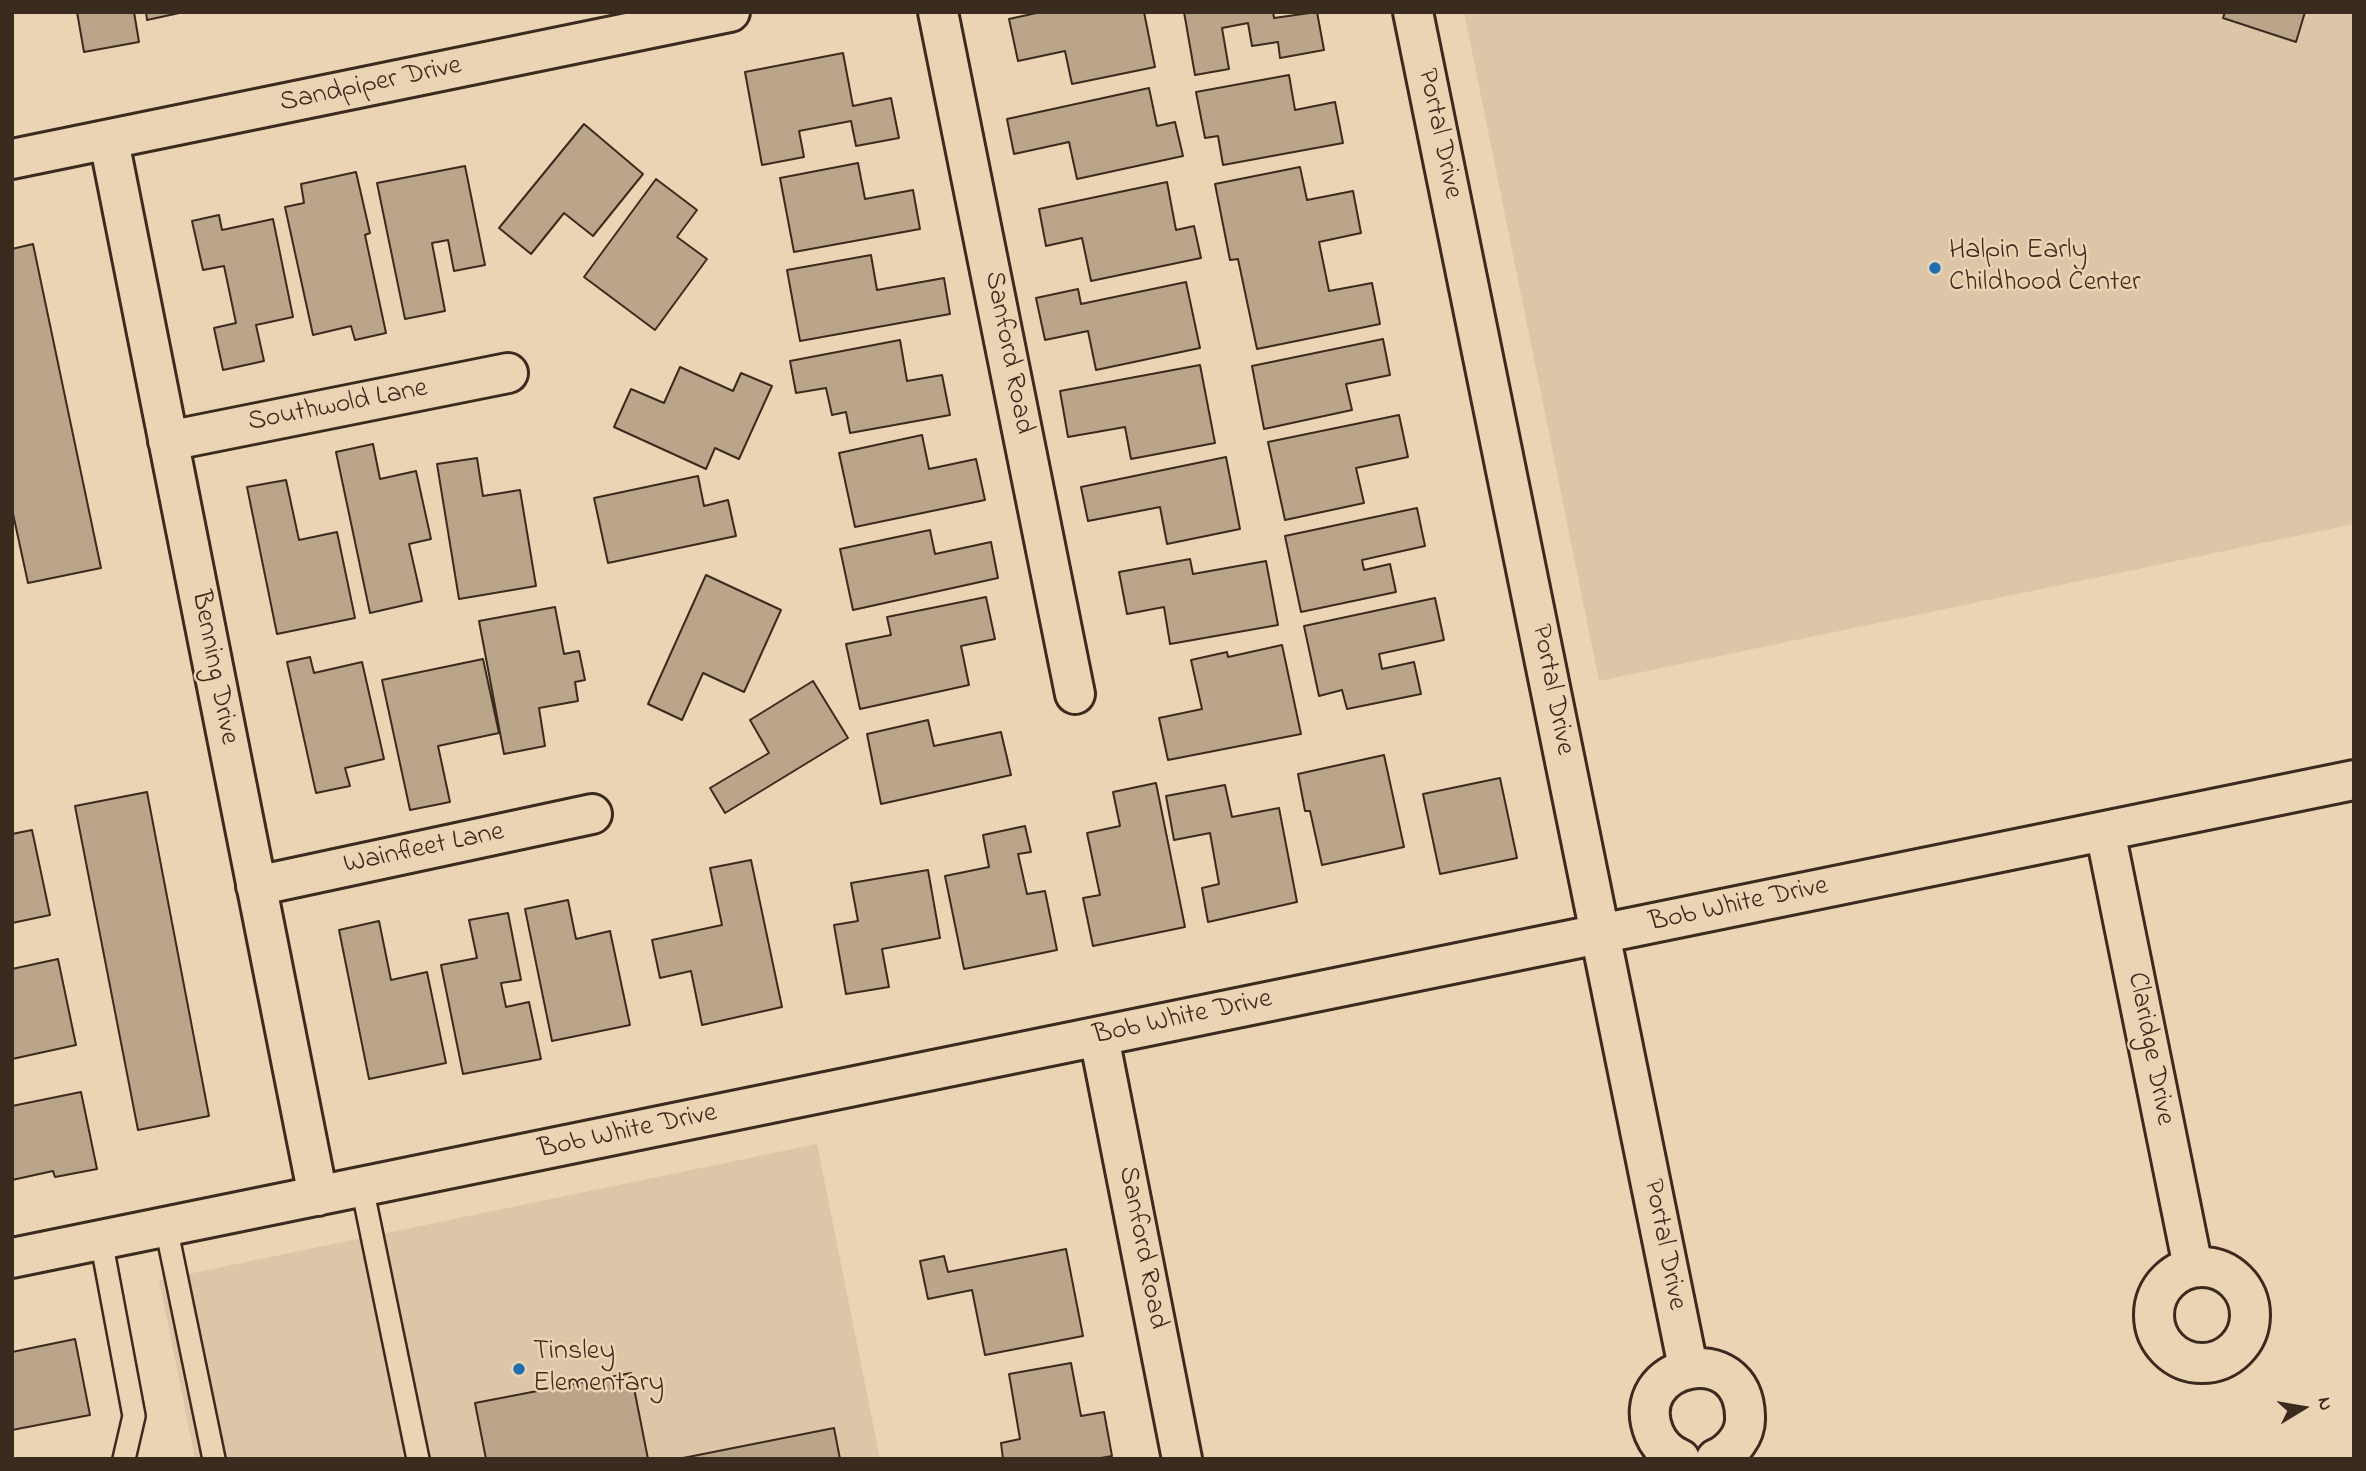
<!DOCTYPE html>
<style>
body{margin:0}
#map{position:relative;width:2366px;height:1471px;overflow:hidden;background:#ebd4b4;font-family:"Indie Flower",sans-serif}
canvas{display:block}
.frame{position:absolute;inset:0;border:14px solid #3b2a1e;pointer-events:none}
.north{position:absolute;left:2268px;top:1373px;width:70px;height:70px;-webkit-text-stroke:5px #ebd4b4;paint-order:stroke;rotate:79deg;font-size:19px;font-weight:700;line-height:28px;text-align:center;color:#3b2a1e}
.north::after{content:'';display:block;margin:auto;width:24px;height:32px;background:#3b2a1e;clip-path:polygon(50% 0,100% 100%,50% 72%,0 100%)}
</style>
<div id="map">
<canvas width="2366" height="1471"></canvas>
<div class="frame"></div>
<div class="north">N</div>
</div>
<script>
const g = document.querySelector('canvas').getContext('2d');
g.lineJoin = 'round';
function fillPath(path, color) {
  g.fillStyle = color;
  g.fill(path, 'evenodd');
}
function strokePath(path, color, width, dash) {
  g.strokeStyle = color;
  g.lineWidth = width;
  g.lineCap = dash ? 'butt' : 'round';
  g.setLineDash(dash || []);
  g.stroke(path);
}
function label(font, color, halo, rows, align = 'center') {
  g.font = font + ' "Indie Flower",sans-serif';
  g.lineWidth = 5;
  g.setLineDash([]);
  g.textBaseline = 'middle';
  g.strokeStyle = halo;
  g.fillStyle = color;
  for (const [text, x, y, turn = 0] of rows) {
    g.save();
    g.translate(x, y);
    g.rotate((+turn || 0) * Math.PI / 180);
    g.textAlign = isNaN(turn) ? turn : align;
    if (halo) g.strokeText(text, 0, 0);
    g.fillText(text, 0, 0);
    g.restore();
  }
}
fillPath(new Path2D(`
 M1464 12H2354V524L1599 681Z
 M817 1144 880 1459H195L159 1280Z`), '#dcc6a7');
const building = new Path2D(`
 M77 12H134L139 42 84 52Z
 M146 12H184L147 20Z
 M1041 12H1144L1155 67 1072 84 1065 51 1018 61 1009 19Z
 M1184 12H1273L1274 18 1317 12 1324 50 1280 58 1278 42 1252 46 1248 23 1222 28 1229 69 1195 75Z
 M2225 12H2305L2296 42 2223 18Z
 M843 53 853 106 891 98 899 138 856 146 851 121 799 131 804 157 762 165 745 72Z
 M1289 75 1295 110 1335 102 1343 143 1223 165 1218 136 1205 138 1196 92Z
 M1149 88 1157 126 1175 122 1183 156 1077 179 1069 142 1014 154 1007 119Z
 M584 124 643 174 593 236 564 213 531 254 499 228Z
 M858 163 865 199 913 190 920 229 794 252 780 178Z
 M465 166 485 265 454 271 448 240 432 243 445 311 405 319 377 183Z
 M1300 167 1307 200 1353 191 1361 233 1319 242 1329 291 1372 283 1380 324 1257 349 1238 259 1230 260 1215 184Z
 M356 172 370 233 365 235 386 333 355 340 351 326 313 335 285 207 304 203 301 184Z
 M656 179 697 210 677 237 707 259 655 330 584 277Z
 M1167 182 1176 230 1194 226 1201 258 1091 281 1082 238 1046 246 1039 209Z
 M219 215 222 230 273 219 293 317 256 325 264 361 223 370 214 328 236 323 224 266 203 270 192 221Z
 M33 244 101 568 28 583 12 509V249Z
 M871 255 877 290 944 278 950 314 800 341 787 270Z
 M1186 282 1200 348 1096 370 1088 331 1045 340 1036 298 1078 289 1081 304Z
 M1383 339 1390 375 1346 384 1352 410 1264 429 1252 366Z
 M900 340 907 381 942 375 950 415 850 433 846 412 832 415 826 388 796 393 790 361Z
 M1200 365 1215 443 1131 459 1125 427 1068 437 1060 391Z
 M680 367 733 391 741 373 772 386 739 459 715 448 706 469 614 427 631 389 664 403Z
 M1399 415 1408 457 1356 468 1364 503 1285 520 1268 442Z
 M922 435 929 469 976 459 985 500 855 527 839 453Z
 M373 444 380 479 416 471 431 539 409 544 422 601 370 613 336 452Z
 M1226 457 1240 529 1167 544 1160 507 1088 521 1081 487Z
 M477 458 483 496 520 490 536 586 459 599 437 464Z
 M698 476 704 506 728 500 736 536 608 563 594 498Z
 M286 480 299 540 337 532 355 618 277 634 247 487Z
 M1417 508 1425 546 1362 560 1364 570 1390 564 1396 592 1301 612 1285 536Z
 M930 530 935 554 991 542 998 578 853 610 840 549Z
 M1190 559 1193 574 1266 561 1278 625 1170 644 1164 607 1127 614 1119 572Z
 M706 575 781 610 744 692 703 673 682 720 648 704Z
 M986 597 995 639 961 646 969 685 860 709 846 644 891 635 887 617Z
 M1435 598 1444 640 1379 654 1382 669 1414 662 1421 694 1347 709 1342 690 1319 696 1304 626Z
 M555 607 564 654 579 651 585 680 575 682 578 701 539 708 545 746 504 754 479 621Z
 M1282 645 1301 734 1168 760 1159 718 1202 709 1191 660 1227 652 1228 657Z
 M310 657 314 673 362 662 384 759 345 768 350 786 316 793 287 662Z
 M483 659 499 733 438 746 450 802 410 810 382 680Z
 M813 681 848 738 725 813 710 788 769 753 750 720Z
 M928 720 934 746 1001 732 1011 775 881 804 867 734Z
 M1384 755 1404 847 1322 865 1310 811H1305L1298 774Z
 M1500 778 1517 858 1440 874 1423 794Z
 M1156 783 1185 927 1093 946 1083 898 1100 895 1087 833 1120 826 1113 792Z
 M1225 785 1232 817 1279 808 1297 902 1208 922 1202 888 1219 884 1210 833 1174 840 1166 796Z
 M147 792 209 1116 138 1130 75 806Z
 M1025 826 1031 852 1018 854 1027 894 1045 891 1057 950 964 969 945 876 989 867 983 835Z
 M32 830 50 915 12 923V834Z
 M751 860 782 1007 702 1025 691 971 660 978 652 940 722 925 710 868Z
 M928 870 940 938 882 949 889 987 846 994 834 925 858 921 851 883Z
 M568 900 576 939 610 931 630 1025 552 1041 525 909Z
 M508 913 521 980 501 983 506 1007 529 1002 541 1059 463 1074 441 965 477 958 469 920Z
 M379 921 391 980 427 972 446 1063 369 1079 339 930Z
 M58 959 76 1045 12 1059V969Z
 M81 1092 97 1169 55 1177 53 1171 12 1180V1106Z
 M1066 1249 1083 1336 985 1355 972 1290 928 1299 920 1261 944 1256 948 1272Z
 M75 1339 90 1415 12 1430V1352Z
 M1071 1363 1081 1416 1104 1412 1112 1456 1095 1459H1003L1001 1443 1020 1439 1009 1374Z
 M631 1373 648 1459H486L475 1403Z
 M834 1428 840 1459H678Z`);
fillPath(building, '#baa58a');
strokePath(building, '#3b2a1e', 2);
const service = new Path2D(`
 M362 1187 418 1459
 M166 1227 214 1459
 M101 1240 134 1416 124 1459`);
const minor = new Path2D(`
 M938 12 1075 694
 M1413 12 1688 1367
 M109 141 318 1196
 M12 159 730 12
 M168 441 508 373
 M2105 831 2193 1267
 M256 886 592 814
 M1099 1037 1182 1459
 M12 1258 2354 780
 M2154 1315a48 48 0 1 1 96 0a48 48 0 1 1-96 0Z
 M1680 1459C1668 1454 1659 1445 1654 1433 1626 1364 1744 1337 1745 1417 1746 1435 1732 1452 1716 1459`);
strokePath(service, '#3b2a1e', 26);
strokePath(minor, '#3b2a1e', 44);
strokePath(service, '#ebd4b4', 21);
strokePath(minor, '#ebd4b4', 38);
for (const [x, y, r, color] of [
 [1935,268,7,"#1f6fb2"],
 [519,1369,7,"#1f6fb2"]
]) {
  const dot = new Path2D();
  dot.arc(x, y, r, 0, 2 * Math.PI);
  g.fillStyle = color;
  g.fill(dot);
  strokePath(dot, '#ebd4b4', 2.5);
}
label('28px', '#3b2a1e', '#ebd4b4', [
 ["Sandpiper Drive",371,86,-12],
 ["Portal Drive",1438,134,78],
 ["Sanford Road",1007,353,79],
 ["Southwold Lane",338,407,-11],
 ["Benning Drive",213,668,79],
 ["Portal Drive",1551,690,79],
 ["Wainfleet Lane",424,850,-12],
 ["Bob White Drive",1739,906,-12],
 ["Bob White Drive",1183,1019,-12],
 ["Claridge Drive",2149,1049,79],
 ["Bob White Drive",628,1133,-12],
 ["Portal Drive",1663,1245,79],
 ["Sanford Road",1141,1248,79]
]);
label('28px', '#3b2a1e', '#ebd4b4', [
 ["Halpin Early",1949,252],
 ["Childhood Center",1949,284],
 ["Tinsley",533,1353],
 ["Elementary",533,1385]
], 'left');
</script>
